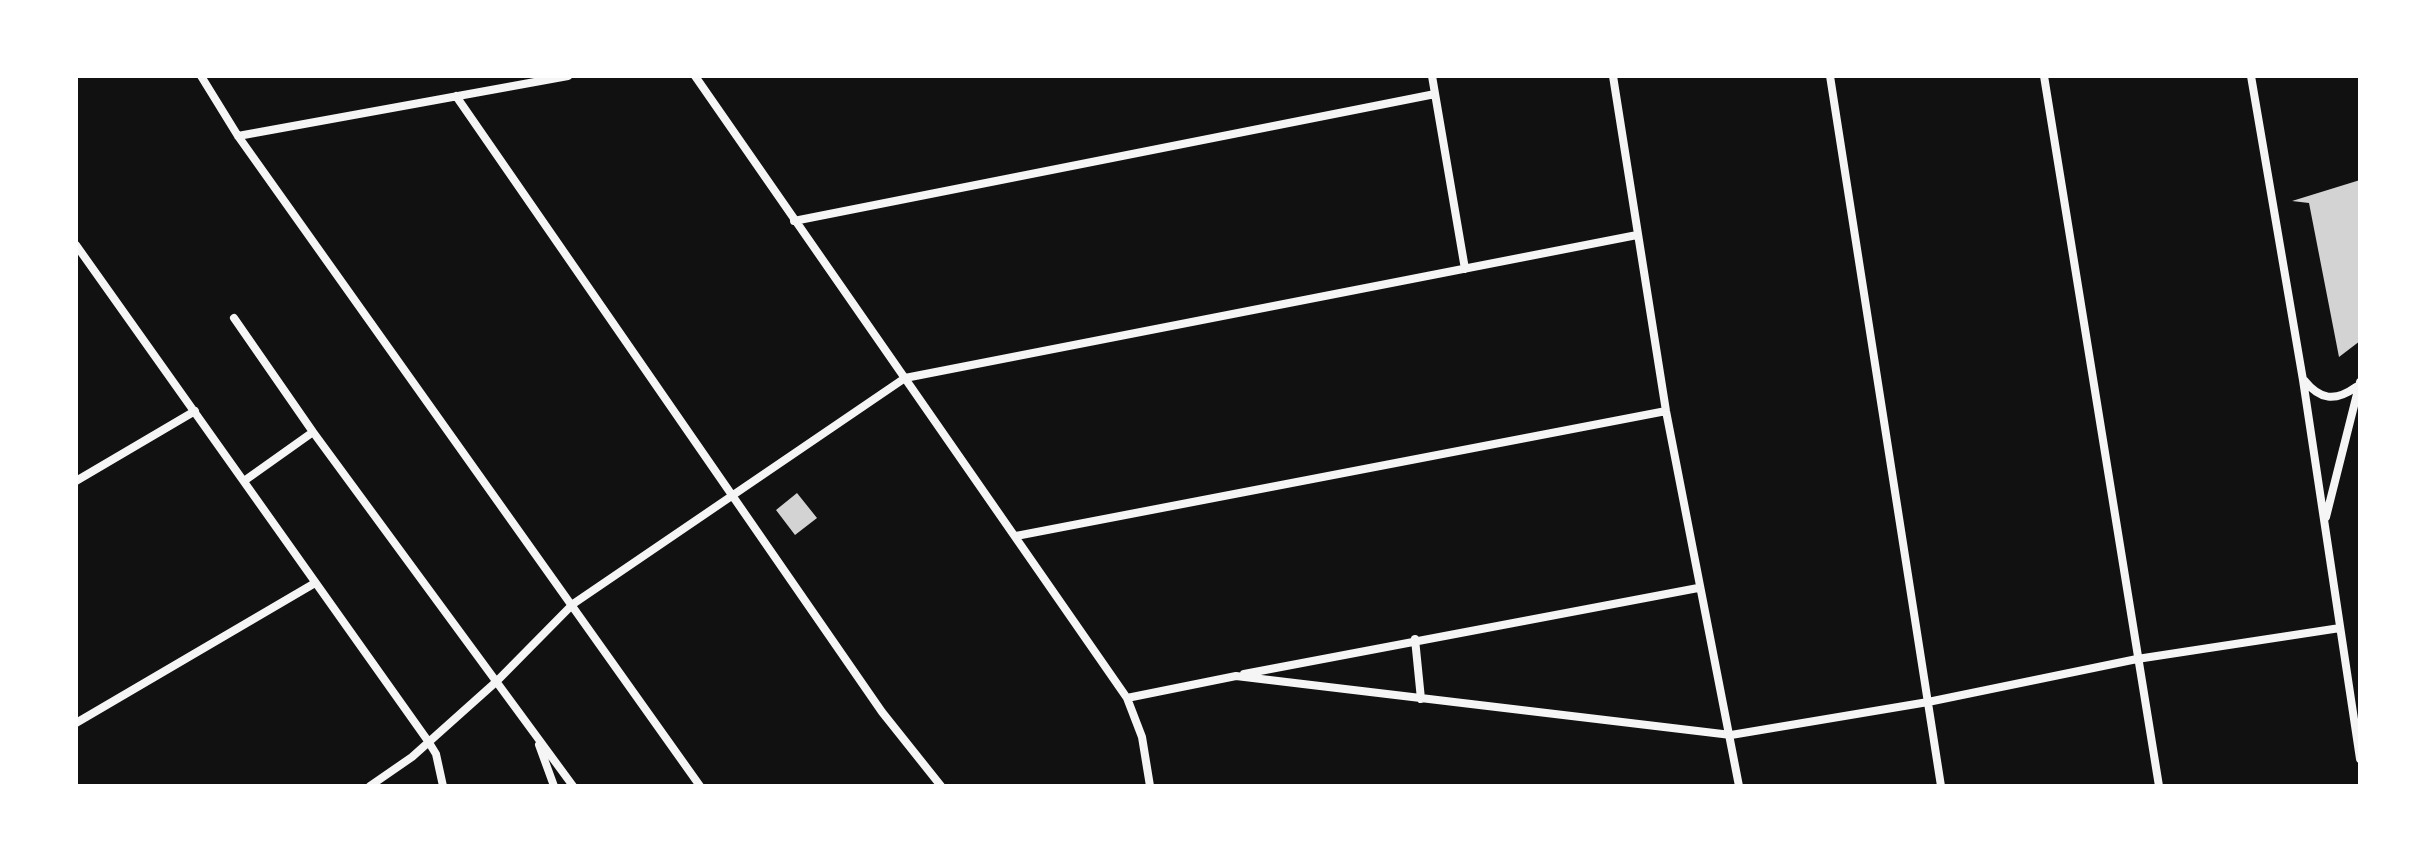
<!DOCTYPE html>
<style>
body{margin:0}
#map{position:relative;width:2436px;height:862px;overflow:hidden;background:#111;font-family:"DM Sans",sans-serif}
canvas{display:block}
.frame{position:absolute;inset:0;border:78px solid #fff;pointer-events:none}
</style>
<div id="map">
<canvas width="2436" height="862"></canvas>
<div class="frame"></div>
</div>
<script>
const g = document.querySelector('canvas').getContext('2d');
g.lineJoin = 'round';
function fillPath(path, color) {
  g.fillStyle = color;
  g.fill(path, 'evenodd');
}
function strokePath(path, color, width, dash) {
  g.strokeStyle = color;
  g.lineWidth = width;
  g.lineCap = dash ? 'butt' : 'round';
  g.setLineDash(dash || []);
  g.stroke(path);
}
fillPath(new Path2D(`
 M2360 180V341L2339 357 2309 203 2292 201Z
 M797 493 817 518 795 535 776 510Z`), '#d3d3d3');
strokePath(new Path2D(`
 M201 76 238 136 700 786
 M695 76 1127 698 1142 737 1150 786
 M1432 76 1465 269
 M1613 76 1666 411 1739 786
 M1830 76 1941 786
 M2044 76 2159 786
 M2251 76 2303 380 2360 759
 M456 96 882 712 941 786
 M238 136 568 76
 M794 221 1435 94
 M76 245 428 741 436 754 443 786
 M234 318 313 432 573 786
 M2304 380C2320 400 2335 402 2356 387
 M76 481 195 411
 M244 481 313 432
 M2326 517 2360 382
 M1016 536 1666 411
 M1415 639 1421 699
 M1244 674 1698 588
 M1127 698 1236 676 1731 735 1928 702 2137 659 2340 628
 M76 723 315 583
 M539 745 554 786
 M370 786 412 757 497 681 573 604 905 378 1637 235`), '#f5f5f5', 8);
</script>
